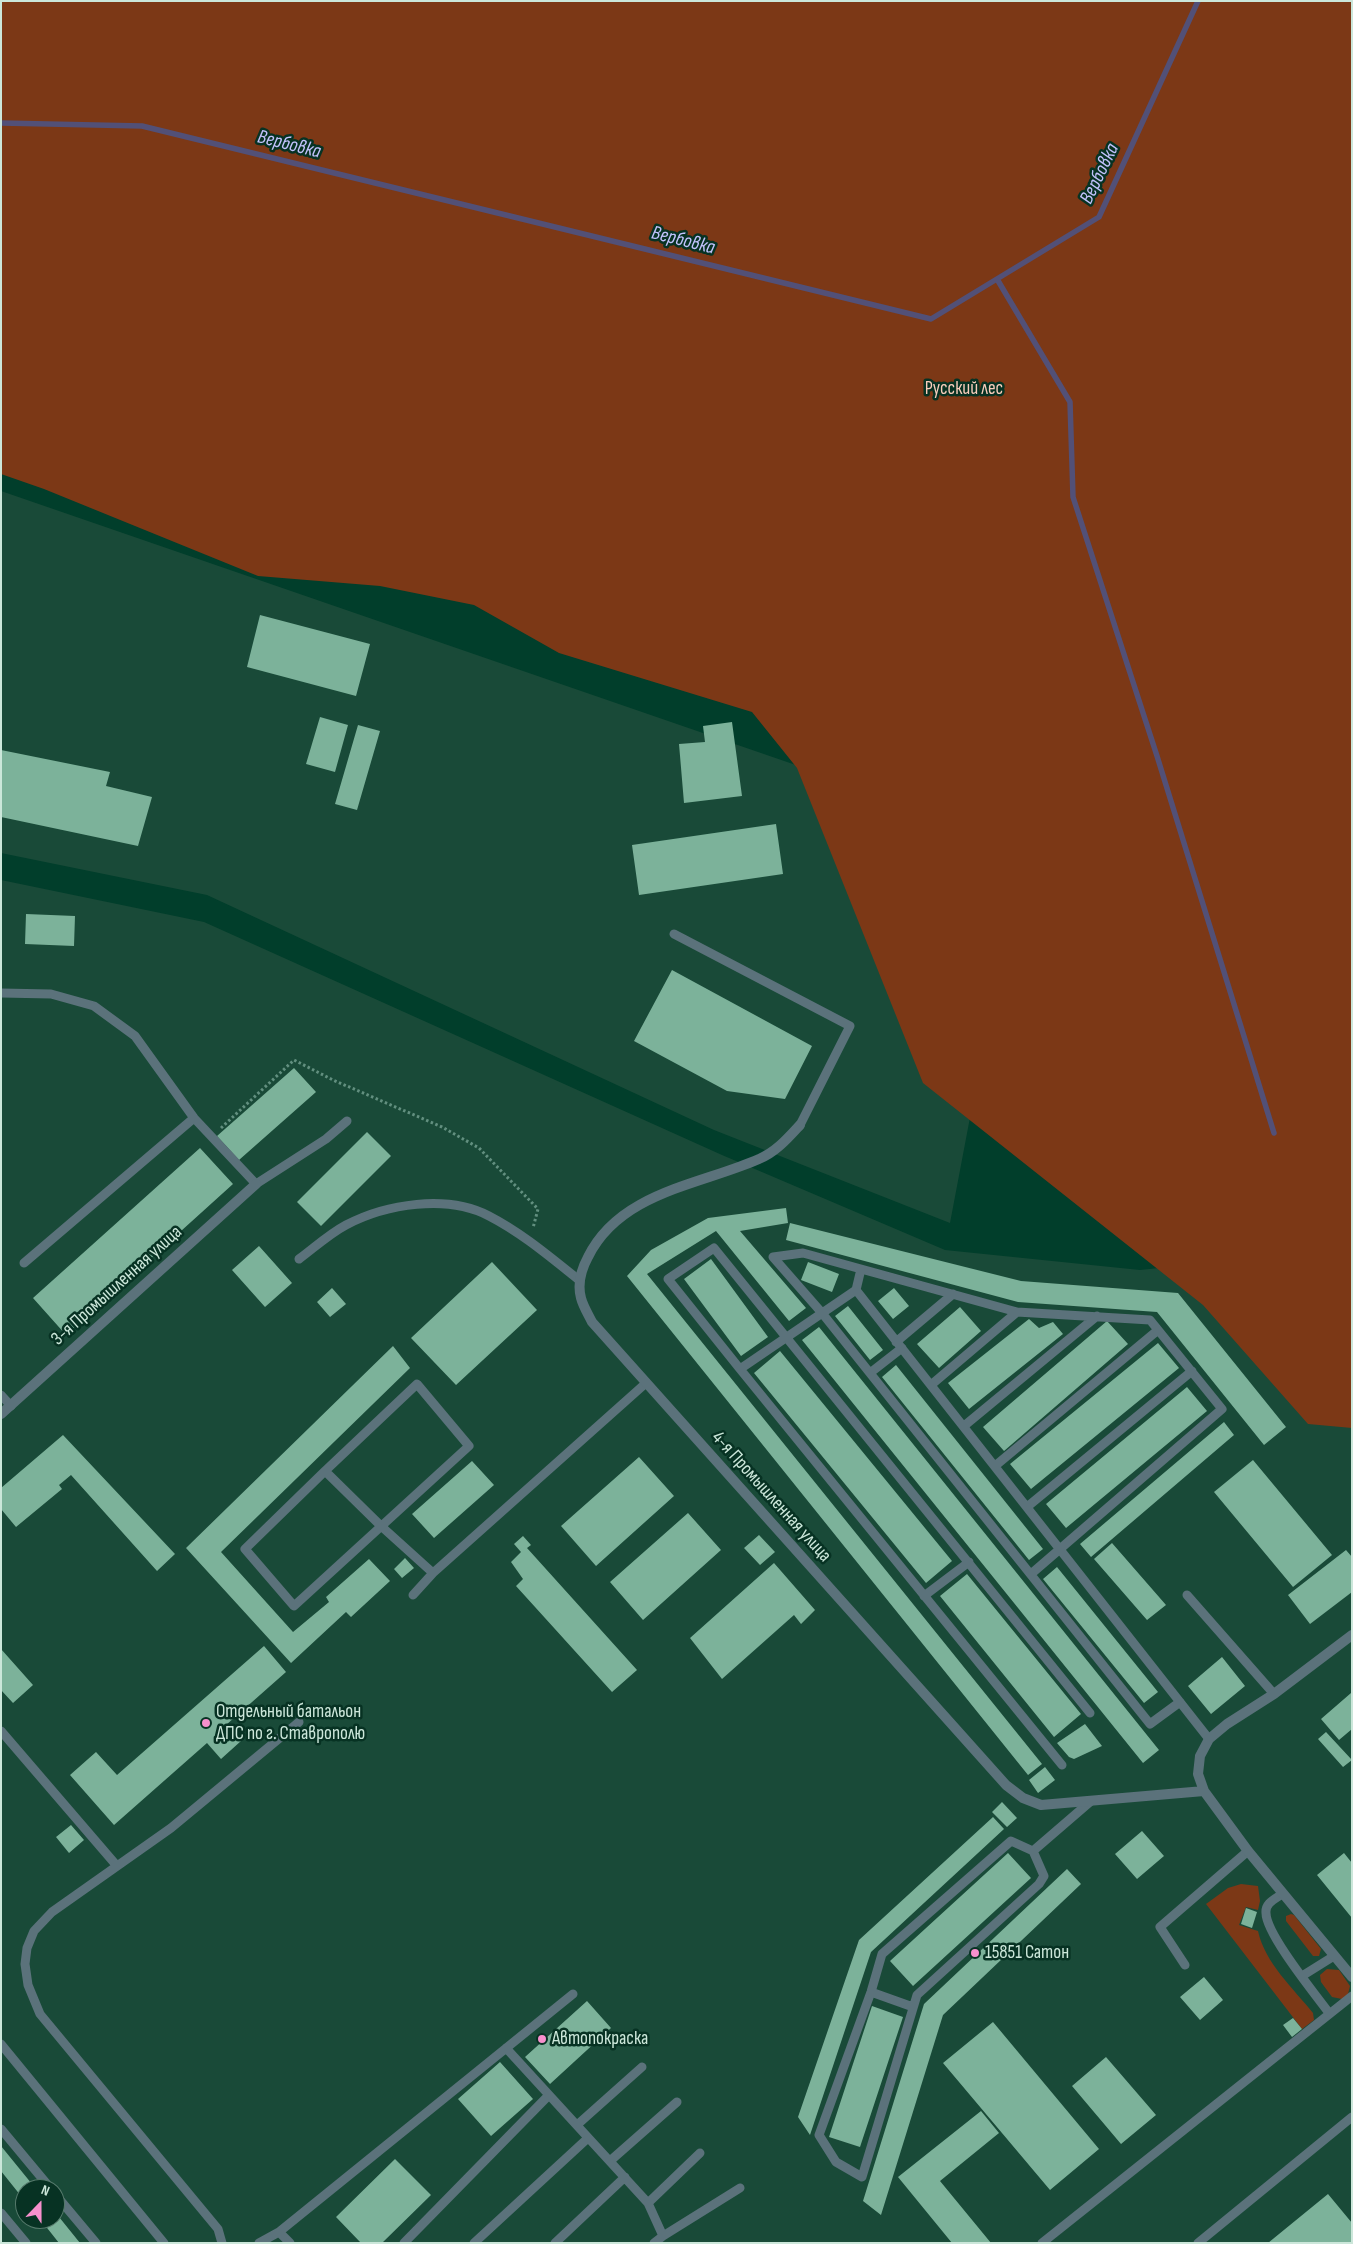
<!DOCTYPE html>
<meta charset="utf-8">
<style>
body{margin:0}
#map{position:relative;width:1353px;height:2244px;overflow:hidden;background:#013e2b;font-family:"Sofia Sans Condensed",sans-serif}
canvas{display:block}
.frame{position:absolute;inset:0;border:2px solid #cce7da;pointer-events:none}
.north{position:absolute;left:15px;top:2179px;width:50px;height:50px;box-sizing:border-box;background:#073223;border:1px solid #567a6c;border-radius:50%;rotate:22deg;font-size:14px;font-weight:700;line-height:20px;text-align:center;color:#cce7da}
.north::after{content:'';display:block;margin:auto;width:18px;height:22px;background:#f790cd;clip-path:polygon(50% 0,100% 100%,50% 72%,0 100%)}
</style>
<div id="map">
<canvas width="1353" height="2244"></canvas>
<div class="frame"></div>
<div class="north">N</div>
</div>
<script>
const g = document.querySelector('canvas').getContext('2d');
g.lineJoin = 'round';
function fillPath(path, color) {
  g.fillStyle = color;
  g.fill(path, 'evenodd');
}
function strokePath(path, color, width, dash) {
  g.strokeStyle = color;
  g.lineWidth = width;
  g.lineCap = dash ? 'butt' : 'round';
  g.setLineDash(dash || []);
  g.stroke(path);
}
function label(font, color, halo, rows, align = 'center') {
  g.font = font + ' "Sofia Sans Condensed",sans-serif';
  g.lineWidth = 5;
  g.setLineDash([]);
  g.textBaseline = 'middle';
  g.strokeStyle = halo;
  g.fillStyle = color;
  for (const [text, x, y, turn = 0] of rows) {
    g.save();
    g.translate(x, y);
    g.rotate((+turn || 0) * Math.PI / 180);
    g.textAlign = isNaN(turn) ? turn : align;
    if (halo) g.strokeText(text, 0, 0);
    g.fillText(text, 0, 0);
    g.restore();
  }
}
fillPath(new Path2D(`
 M1 491 1022 843 950 1223 714 1130 207 895 1 853Z
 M1 880 204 922 722 1155 945 1250 1140 1270 1352 1248V2243H1ZM25 2189H55V2219H25Z`), '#194a38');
fillPath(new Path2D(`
 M1 1H1352V1428L1308 1424 1203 1305 923 1083 797 768 752 712 559 653 474 605 380 586 258 576 44 489 1 474Z
 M1241 1884 1258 1886 1260 1901 1258 1910 1246 1907 1239 1925 1258 1931C1265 1963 1293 1988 1313 2013L1314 2020 1302 2029 1206 1904 1228 1888Z
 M1291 1914 1294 1915 1321 1949 1319 1956H1313L1286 1921V1916Z
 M1327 1969 1339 1970 1350 1986 1348 1994 1342 1999 1332 1997 1321 1982 1320 1975Z`), '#7c3816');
strokePath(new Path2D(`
 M1 123 142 126 931 319 1099 217 1198 1
 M997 279 1070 402 1073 497 1157 756 1274 1133`), '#525077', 5.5);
fillPath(new Path2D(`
 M260 615 370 644 356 696 247 667Z
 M320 717 348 725 335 772 306 764Z
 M732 722 742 796 684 803 679 744 705 742 703 726Z
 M358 725 380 731 357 810 335 804Z
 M1 750 110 772 106 786 152 797 138 846 1 817Z
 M776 824 783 874 639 895 632 845Z
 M26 914 75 916 74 946 25 944Z
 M672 970 812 1046 785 1099 727 1091 634 1041Z
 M294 1068 316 1092 239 1160 217 1136Z
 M367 1132 391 1156 321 1226 297 1202Z
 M200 1148 233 1184 66 1335 33 1298Z
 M786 1208 788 1223 740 1231 806 1308 789 1321 716 1231 647 1274 1042 1764 1028 1775 627 1276 651 1250 708 1218Z
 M790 1223 1021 1281 1178 1293 1286 1427 1264 1445 1157 1312 1018 1302 786 1240Z
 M259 1246 292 1283 265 1307 232 1270Z
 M711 1259 768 1337 741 1356 684 1279Z
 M492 1262 537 1310 456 1385 411 1338Z
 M808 1262 839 1274 832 1292 801 1280Z
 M332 1288 346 1304 330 1317 317 1302Z
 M894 1288 909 1306 893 1319 878 1301Z
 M848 1306 883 1350 870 1360 835 1316Z
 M960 1307 981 1331 939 1368 917 1344Z
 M1029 1319 1039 1328 1053 1322 1063 1334 969 1409 948 1383Z
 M1107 1321 1128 1344 1004 1451 983 1427Z
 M819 1327 1159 1750 1143 1763 802 1340Z
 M1158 1343 1179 1368 1031 1489 1010 1464Z
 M393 1346 410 1368 221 1552 293 1632 329 1602 326 1597 369 1559 390 1581 351 1617 346 1612 291 1663 186 1548Z
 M780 1351 952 1561 926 1583 754 1373Z
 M896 1365 1043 1549 1029 1560 882 1377Z
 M1187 1387 1207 1411 1066 1528 1046 1504Z
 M1224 1422 1234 1435 1091 1557 1080 1544Z
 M63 1435 175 1554 157 1571 71 1475 59 1485 62 1489 16 1527 1 1509V1488Z
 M639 1457 674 1496 596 1566 561 1526Z
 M1253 1460 1332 1555 1293 1587 1214 1492Z
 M472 1461 494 1485 434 1538 412 1514Z
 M688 1513 721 1550 643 1620 610 1582Z
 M759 1535 775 1552 760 1565 744 1548Z
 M523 1536 531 1545 527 1548 637 1670 612 1692 516 1586 523 1579 511 1562 521 1552 514 1544Z
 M1112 1543 1166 1605 1147 1620 1094 1559Z
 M1346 1550 1352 1557V1592L1310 1624 1288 1595Z
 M405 1558 414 1568 402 1578 394 1569Z
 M774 1563 815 1610 801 1624 794 1615 722 1679 690 1638Z
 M1057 1567 1158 1692 1144 1703 1043 1579Z
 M967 1574 1081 1714 1054 1737 940 1596Z
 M264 1646 286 1672 226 1725 241 1741 221 1759 207 1743 114 1825 70 1775 96 1752 117 1775Z
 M1 1649 33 1685 13 1703 1 1690Z
 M1222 1657 1245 1686 1211 1714 1188 1686Z
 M1351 1693 1352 1729 1339 1740 1321 1719Z
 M1085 1724 1102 1746 1074 1759 1069 1757 1057 1743Z
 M1326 1732 1352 1760 1343 1767 1318 1739Z
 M1045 1767 1055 1780 1038 1793 1029 1780Z
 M1002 1802 1017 1818 1007 1827 992 1812Z
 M993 1817 1004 1829 871 1952 810 2135 798 2117 859 1940Z
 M71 1825 84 1840 69 1853 56 1837Z
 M1142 1831 1164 1856 1137 1879 1115 1854Z
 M1008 1853 1031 1878 913 1986 890 1961Z
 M1344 1853 1352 1863V1918L1317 1875Z
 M1067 1869 1081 1884 943 2015 881 2215 863 2201 924 2004Z
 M1246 1908 1257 1912 1252 1928 1241 1924Z
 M1204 1977 1223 2000 1200 2020 1180 1997Z
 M587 2001 611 2028 550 2084 525 2057Z
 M872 2006 903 2017 860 2147 829 2137Z
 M1293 2018 1302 2029 1292 2037 1283 2025Z
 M993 2022 1099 2149 1050 2190 943 2063Z
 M1106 2057 1156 2115 1121 2144 1072 2086Z
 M500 2062 533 2099 491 2136 458 2099Z
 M981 2111 999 2133 940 2181 991 2243H952L898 2177Z
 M1 2146 36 2189H25V2201L1 2171Z
 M395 2159 431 2195 382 2243H361L336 2217Z
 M1328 2194 1352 2223V2243H1268Z
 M55 2212 80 2243H59L40 2219H55Z`), '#7cb29a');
strokePath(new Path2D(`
 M221 1128 294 1060 333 1080 442 1127 479 1148 538 1209 533 1228`), '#628f7f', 3, [2.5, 2.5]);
strokePath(new Path2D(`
 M674 934 850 1026 800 1125
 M1 993 51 994 94 1006 135 1036 194 1118
 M299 1259C314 1248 329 1234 346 1225 386 1204 447 1194 489 1216 522 1233 550 1257 579 1280
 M24 1263 194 1118 256 1184 326 1139 347 1121
 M861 1269 1017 1312 1150 1320 1222 1409 1031 1574
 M856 1290 861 1269 803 1253 773 1257 822 1313 1150 1724 1180 1702
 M896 1342 953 1294
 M740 1369 668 1279 714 1248 1090 1713
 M870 1373 902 1348
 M931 1385 1017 1312
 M1 1395 11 1406
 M964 1426 1097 1316
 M995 1466 1158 1330
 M325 1471 417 1384 469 1446 294 1606 245 1549 325 1471 381 1526 433 1573
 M1027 1507 1192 1371
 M413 1595 433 1573 646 1383
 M1187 1595 1274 1694
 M924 1596 969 1562
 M1 1731 117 1866
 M1062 1765 740 1369 856 1290 1209 1739
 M1033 1851 1011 1841 882 1954 871 1992 819 2135 836 2162 862 2177 917 1995 1039 1884 1044 1876 1033 1851 1091 1801
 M1282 1894C1275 1899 1265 1903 1266 1913 1266 1934 1315 1994 1329 2013
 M1185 1965 1160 1927 1248 1851
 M1302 1976 1334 1956
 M871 1992 913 2007
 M1 2044 164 2243
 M506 2048 648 2203 663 2236 654 2243
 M577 2125 642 2067
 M1 2129 51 2189
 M610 2161 677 2102
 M55 2194 96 2243
 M648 2203 700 2153
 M1 2213 26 2243
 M279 2232 290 2243
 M663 2236 740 2188
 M222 2243 218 2229 40 2014 28 1985 25 1964 27 1948 34 1931 52 1912 171 1828 299 1722
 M259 2243 279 2232 573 1994
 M404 2243 549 2095
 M474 2243 588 2138
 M555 2243 625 2177
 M1042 2243 1352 1996
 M1198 2243 1352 2117`), '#5b727b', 9);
strokePath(new Path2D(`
 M800 1125C788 1138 776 1152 759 1159 700 1185 620 1192 588 1257 581 1270 577 1283 581 1298 583 1306 588 1314 592 1322L1006 1785 1023 1798 1041 1805 1204 1791
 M1 1414 256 1184
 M1352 1635 1274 1694 1227 1724 1209 1739 1200 1756 1198 1774 1204 1791 1248 1851 1352 1977`), '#5b727b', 10);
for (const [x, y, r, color] of [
 [206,1723,5,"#f790cd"],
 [975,1953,5,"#f790cd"],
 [542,2039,5,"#f790cd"]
]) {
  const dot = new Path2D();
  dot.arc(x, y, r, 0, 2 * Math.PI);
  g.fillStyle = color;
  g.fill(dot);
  strokePath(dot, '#073223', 2);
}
label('19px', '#f8cdbb', '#073223', [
 ["Русский лес",964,389]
]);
label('19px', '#cce7da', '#073223', [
 ["3-я Промышленная улица",117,1286,-42],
 ["4-я Промышленная улица",771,1497,48]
]);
label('19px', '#cce7da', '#073223', [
 ["Отдельный батальон",216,1712],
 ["ДПС по г. Ставрополю",216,1734],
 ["15851 Сатон",985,1953],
 ["Автопокраска",552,2039]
], 'left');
label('italic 20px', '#c2c2fc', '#073223', [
 ["Вербовка",289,145,14],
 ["Вербовка",1100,174,-64],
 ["Вербовка",683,241,14]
]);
</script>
